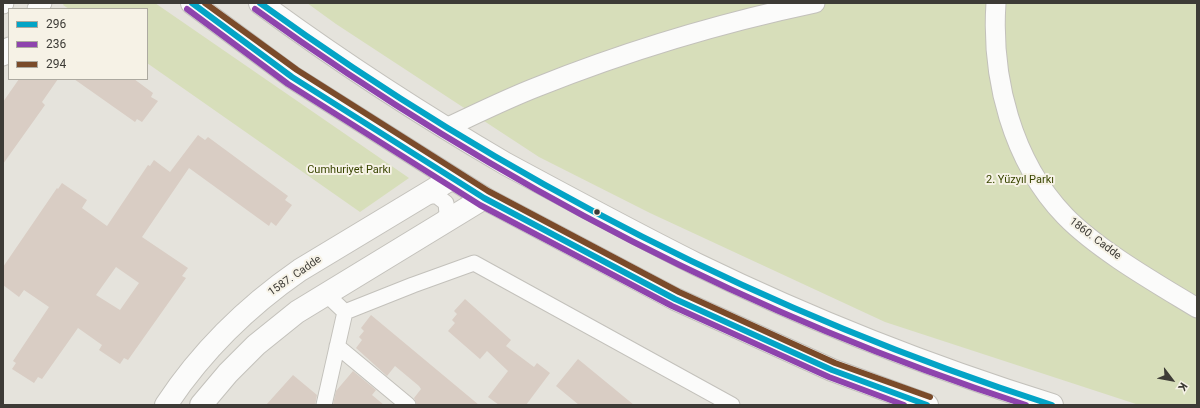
<!DOCTYPE html>
<meta charset="utf-8">
<style>
body{margin:0}
#map{position:relative;width:1200px;height:408px;overflow:hidden;background:#e5e3dc;font-family:Roboto,sans-serif}
canvas{display:block}
.frame{position:absolute;inset:0;border:4px solid #3d3b36;pointer-events:none}
.legend{position:absolute;left:8px;top:8px;width:140px;height:72px;box-sizing:border-box;background:#f6f2e6;border:1px solid #aca9a0;margin:0;padding:5px 7px;list-style:none;font-size:12px;color:#3d3b36}
.legend li{display:flex;align-items:center;gap:8px;height:20px}
.legend b{width:20px;border:1px solid #aca9a0}
.north{position:absolute;left:1152px;top:360px;width:40px;height:40px;-webkit-text-stroke:3px #f6f2e6;paint-order:stroke;rotate:122deg;font-size:11px;font-weight:700;line-height:16px;text-align:center;color:#3d3b36}
.north::after{content:'';display:block;margin:auto;width:14px;height:18px;background:#3d3b36;clip-path:polygon(50% 0,100% 100%,50% 72%,0 100%)}
</style>
<div id="map">
<canvas width="1200" height="408"></canvas>
<div class="frame"></div>
<ul class="legend">
<li><b style="height:5px;background:#03a4c6"></b>296</li>
<li><b style="height:5px;background:#8e44ad"></b>236</li>
<li><b style="height:5px;background:#7a4b2a"></b>294</li>
</ul>
<div class="north">K</div>
</div>
<script>
const g = document.querySelector('canvas').getContext('2d');
g.lineJoin = 'round';
function fillPath(path, color) {
  g.fillStyle = color;
  g.fill(path, 'evenodd');
}
function strokePath(path, color, width, dash) {
  g.strokeStyle = color;
  g.lineWidth = width;
  g.lineCap = dash ? 'butt' : 'round';
  g.setLineDash(dash || []);
  g.stroke(path);
}
function label(font, color, halo, rows, align = 'center') {
  g.font = font + ' Roboto,sans-serif';
  g.lineWidth = 4;
  g.setLineDash([]);
  g.textBaseline = 'middle';
  g.strokeStyle = halo;
  g.fillStyle = color;
  for (const [text, x, y, turn = 0] of rows) {
    g.save();
    g.translate(x, y);
    g.rotate((+turn || 0) * Math.PI / 180);
    g.textAlign = isNaN(turn) ? turn : align;
    if (halo) g.strokeText(text, 0, 0);
    g.fillText(text, 0, 0);
    g.restore();
  }
}
fillPath(new Path2D(`
 M64 3H155L409 178 360 212 147 63V9H69L63 5Z
 M307 3H1197V405H1139L885 322 650 213 539 157 336 24Z`), '#d7deba');
fillPath(new Path2D(`
 M19 79H58L42 102 45 105 3 164V102Z
 M74 79H134L153 93 151 97 158 101 142 122 137 119 135 122Z
 M198 135 205 140 208 137 288 196 285 200 292 205 276 226 271 222 269 226 189 168 142 237 188 268 182 276 186 278 128 360 124 358 120 364 99 350 102 345 78 328 42 379 38 377 34 383 12 369 16 363 13 361 49 307 24 290 19 297 3 285V267L57 188 58 189 62 183 87 200 82 208 107 226 148 165 150 166 154 160 170 172ZM116 267 139 283 120 310 96 295Z
 M465 299 511 340 506 346 534 367 537 363 550 373 526 405H499L488 397 508 371 487 351 480 359 448 331 455 323 452 320 457 314 454 311Z
 M371 315 479 405H417L414 398 421 389 419 386 395 366 387 376 356 348 362 340 359 337 364 331 361 328Z
 M578 359 634 405H579L556 386Z
 M353 371 376 390 372 395 384 405H333L336 391Z
 M293 375 317 395 315 405H266Z`), '#d9cdc4');
const minor = new Path2D(`
 M422 196H437L446 203 447 214 439 225
 M326 294 345 312 413 285 474 263 732 405
 M337 346 408 405
 M324 405 345 312`);
const tertiary = new Path2D(`
 M996 3C991 78 1012 161 1065 216 1098 250 1156 283 1197 308
 M3 4 4 3
 M37 9 42 3
 M3 56 9 47
 M446 128C476 114 506 99 537 87 627 51 720 23 815 3`);
const secondary = new Path2D(`
 M166 405C201 352 248 306 300 270L451 179
 M201 405 228 373 256 345 297 312 484 198`);
const primary = new Path2D(`
 M192 3 292 77 484 198 675 299 832 370 927 405
 M260 3C339 61 422 115 506 164 569 198 632 232 696 264 811 320 930 367 1052 405`);
strokePath(minor, '#c3c1bb', 17);
strokePath(tertiary, '#c3c1bb', 21);
strokePath(secondary, '#c3c1bb', 24);
strokePath(primary, '#c3c1bb', 24);
strokePath(minor, '#fbfbfa', 15);
strokePath(tertiary, '#fbfbfa', 19);
strokePath(secondary, '#fbfbfa', 22);
strokePath(primary, '#fbfbfa', 22);
strokePath(new Path2D(`
 M192 3 292 77 484 198 675 299 832 370 927 405
 M260 3C502 178 768 314 1052 405`), '#03a4c6', 6);
strokePath(new Path2D(`
 M187 9 288 84 480 205 672 306 829 377 904 405
 M255 9C490 179 750 316 1026 405`), '#8e44ad', 6);
strokePath(new Path2D(`
 M205 3 297 70 488 191 679 292 835 363 930 397`), '#7a4b2a', 6);
for (const [x, y, r, color] of [
 [597,212,3.5,"#3d3b36"]
]) {
  const dot = new Path2D();
  dot.arc(x, y, r, 0, 2 * Math.PI);
  g.fillStyle = color;
  g.fill(dot);
  strokePath(dot, '#f6f2e6', 1.5);
}
label('11px', '#394500', '#f6f2e6', [
 ["Cumhuriyet Parkı",349,170],
 ["2. Yüzyıl Parkı",1020,180]
]);
label('11px', '#3d3b36', '#f6f2e6', [
 ["1860. Cadde",1095,239,37],
 ["1587. Cadde",295,276,-35]
]);
</script>
